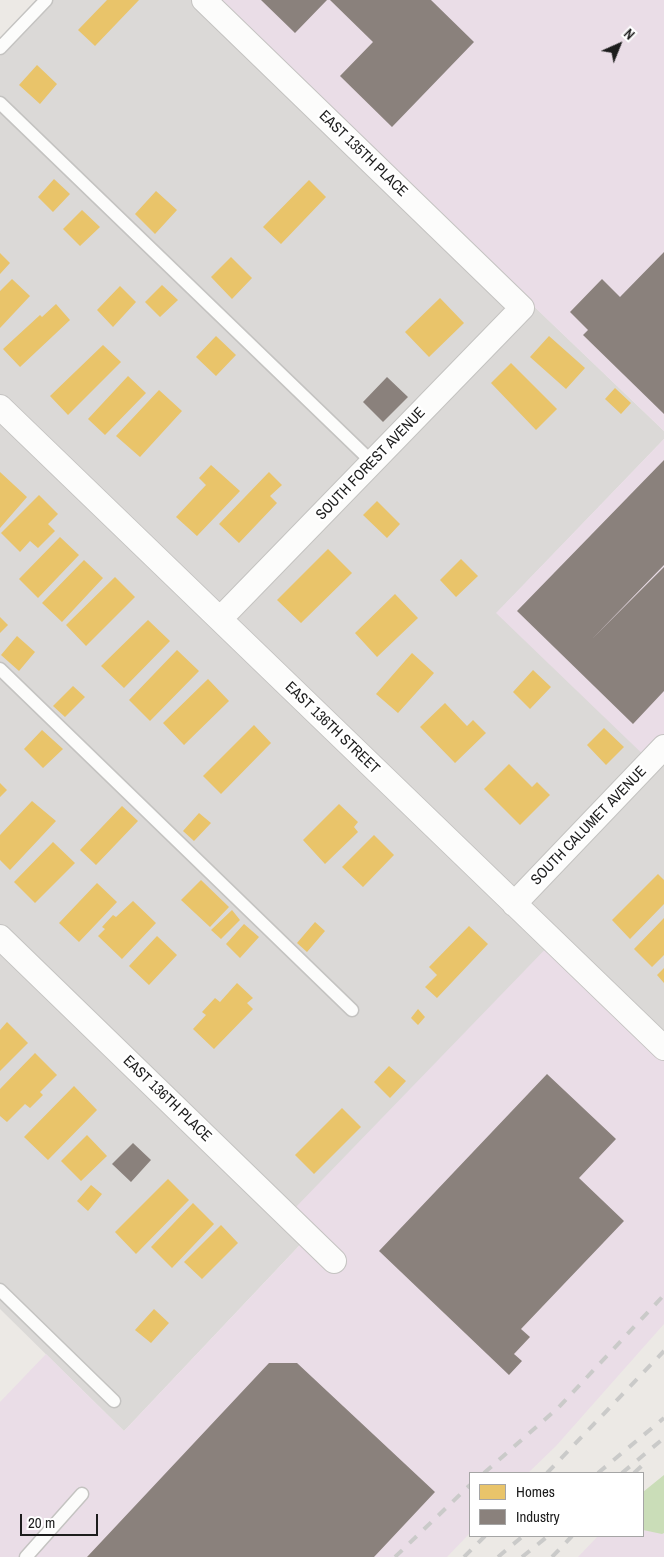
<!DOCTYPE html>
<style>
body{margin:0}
#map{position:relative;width:664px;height:1557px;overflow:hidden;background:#ece9e5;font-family:"Archivo Narrow",sans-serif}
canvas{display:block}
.legend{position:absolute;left:469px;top:1472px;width:175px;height:65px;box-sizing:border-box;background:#fff;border:1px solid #a5a5a5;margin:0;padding:6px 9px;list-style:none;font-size:15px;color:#1d1d1d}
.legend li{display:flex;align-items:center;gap:10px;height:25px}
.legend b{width:25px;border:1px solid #a5a5a5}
.north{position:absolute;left:594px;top:20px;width:50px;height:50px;-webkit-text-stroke:4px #fff;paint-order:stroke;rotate:44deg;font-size:14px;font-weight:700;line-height:20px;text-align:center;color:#1d1d1d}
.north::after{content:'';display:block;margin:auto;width:18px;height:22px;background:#1d1d1d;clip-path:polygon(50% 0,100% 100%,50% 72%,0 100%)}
.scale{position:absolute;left:20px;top:1514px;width:78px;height:22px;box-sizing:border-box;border:2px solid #1d1d1d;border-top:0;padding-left:6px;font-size:15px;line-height:18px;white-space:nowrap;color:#1d1d1d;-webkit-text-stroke:4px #fff;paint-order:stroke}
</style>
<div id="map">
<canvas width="664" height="1557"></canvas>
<ul class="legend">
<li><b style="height:14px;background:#e9c46a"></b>Homes</li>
<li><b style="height:14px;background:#8a817c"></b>Industry</li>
</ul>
<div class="north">N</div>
<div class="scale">20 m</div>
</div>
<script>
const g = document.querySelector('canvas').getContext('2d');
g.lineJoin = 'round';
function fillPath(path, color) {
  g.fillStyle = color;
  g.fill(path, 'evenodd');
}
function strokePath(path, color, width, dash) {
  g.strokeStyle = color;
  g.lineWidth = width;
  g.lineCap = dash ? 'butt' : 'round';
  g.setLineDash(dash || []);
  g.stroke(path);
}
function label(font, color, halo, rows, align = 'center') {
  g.font = font + ' "Archivo Narrow",sans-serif';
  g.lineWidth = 5;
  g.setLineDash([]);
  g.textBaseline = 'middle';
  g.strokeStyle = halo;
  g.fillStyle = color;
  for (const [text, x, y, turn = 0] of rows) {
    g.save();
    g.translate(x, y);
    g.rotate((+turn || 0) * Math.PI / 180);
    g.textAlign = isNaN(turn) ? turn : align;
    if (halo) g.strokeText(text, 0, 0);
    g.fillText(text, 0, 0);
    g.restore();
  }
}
fillPath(new Path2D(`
 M53 0H215L664 431V439L497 613 664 756V1041L314 1230 124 1431 0 1309V56Z`), '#dbd9d7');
fillPath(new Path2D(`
 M215 0H664V431L456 232Z
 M664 439V756L655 766 496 613Z
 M556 938 664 1041V1324L556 1446 528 1473H470V1533L447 1557H0V1402L46 1354 124 1431 314 1230 293 1210Z
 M643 1530 664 1533V1557H578L598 1536H643Z`), '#eadde7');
fillPath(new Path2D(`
 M664 1475V1533L662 1534 643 1530V1492Z`), '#caddb8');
fillPath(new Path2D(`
 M107 0H139L95 46 78 30Z
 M37 65 57 84 40 104 19 85Z
 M54 179 70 194 53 212 38 197Z
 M309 180 326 197 281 244 263 227Z
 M156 191 177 210 155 234 135 214Z
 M82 210 100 227 80 246 63 229Z
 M0 253 10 263 0 274Z
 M231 257 252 278 232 299 211 277Z
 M12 279 30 296 0 328V291Z
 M162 285 178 300 160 317 145 302Z
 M120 286 136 302 113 327 97 310Z
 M440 298 464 323 429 357 405 332Z
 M56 304 70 320 20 367 3 349 40 315 42 317Z
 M216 336 236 355 216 376 196 357Z
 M549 336 585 368 566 389 530 357Z
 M103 345 121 362 68 415 50 396Z
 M511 363 557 409 536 430 491 383Z
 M128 376 146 393 105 435 88 419Z
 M615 388 631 403 621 414 605 399Z
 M159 390 182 411 140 457 116 436Z
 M211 465 240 491 197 536 176 517 206 485 199 478Z
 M0 472 27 497 0 528Z
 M269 472 282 485 270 496 277 503 239 543 219 524Z
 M39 495 58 514 48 524 55 531 38 548 30 541 20 552 1 533Z
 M377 501 400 524 387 538 363 515Z
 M60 537 79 555 38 598 19 579Z
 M328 549 352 573 301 623 277 600Z
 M461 559 478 576 456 597 440 580Z
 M84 560 103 578 62 622 42 603Z
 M115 577 135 597 86 646 66 625Z
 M395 594 418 618 377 657 355 633Z
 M0 617 8 625 0 633Z
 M148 620 170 641 124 688 101 666Z
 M17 636 35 652 19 671 1 655Z
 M177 650 199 671 150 721 129 700Z
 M412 653 434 673 398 713 376 694Z
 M533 670 551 687 530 709 513 692Z
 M208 679 229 701 184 745 163 723Z
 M73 686 85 697 65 717 53 706Z
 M445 703 467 726 473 720 486 733 455 763 420 727Z
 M254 725 271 743 221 794 203 776Z
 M604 728 624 747 606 765 587 745Z
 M42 730 63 749 43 768 24 749Z
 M509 764 532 787 537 782 550 795 520 825 484 789Z
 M0 783 7 790 0 797Z
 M32 801 56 821 10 870 0 860V835Z
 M339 804 358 822 354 827 358 832 325 864 303 840Z
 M122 806 138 821 96 865 80 850Z
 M199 813 211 823 194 841 183 831Z
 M374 835 394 855 363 887 342 867Z
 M53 842 75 863 35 903 14 882Z
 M658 874 664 880V904L630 939 612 920Z
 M201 880 229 907 210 927 181 900Z
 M97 883 117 902 79 942 59 923Z
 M133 901 156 923 122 959 98 936 105 929 102 927 113 915 116 917Z
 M232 910 240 920 221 939 211 930Z
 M664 918V955L652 967 634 949Z
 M315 922 325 931 307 952 297 943Z
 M244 924 259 937 240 958 226 944Z
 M469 926 488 944 437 998 425 987 437 975 429 967Z
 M157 936 177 955 149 985 129 966Z
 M664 968V983L657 975Z
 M237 983 253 998 247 1003 253 1009 214 1049 193 1029 206 1015 202 1012 215 998 220 1002Z
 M418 1009 425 1017 418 1025 411 1018Z
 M7 1022 28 1043 0 1071V1030Z
 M35 1053 57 1075 40 1092 43 1095 30 1108 25 1104 7 1122 0 1116V1089Z
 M389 1066 406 1081 390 1098 374 1082Z
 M74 1086 97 1110 48 1160 24 1137Z
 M342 1108 361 1127 314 1174 295 1155Z
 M87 1135 107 1156 81 1181 61 1161Z
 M168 1179 189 1200 136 1254 115 1232Z
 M91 1185 102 1194 88 1211 77 1201Z
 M193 1203 214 1224 172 1268 151 1247Z
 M221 1225 238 1243 202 1279 184 1262Z
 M154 1309 169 1323 151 1343 135 1330Z`), '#e9c46a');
fillPath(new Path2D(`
 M261 0H327L295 33Z
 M330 0H431L474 42 392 127 340 76 373 42Z
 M664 252V414L583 335 588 330 570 312 602 279 620 297Z
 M387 377 408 397 383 422 363 402Z
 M664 460V565L592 639 664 567V691L633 724 517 611Z
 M547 1074 616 1139 579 1178 624 1221 521 1329 530 1337 514 1354 522 1361 509 1375 379 1251Z
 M133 1143 151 1160 131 1182 112 1164Z
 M269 1363H297L435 1492 374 1557H87Z`), '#8a817c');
const service = new Path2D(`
 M0 48 46 0
 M0 103 372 462
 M0 669 352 1010
 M0 1290 114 1401
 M26 1557 82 1494`);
const minor = new Path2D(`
 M204 0 522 308 220 619
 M0 407 664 1048
 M514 904 664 747
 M0 937 334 1261`);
strokePath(service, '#c4c3c1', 15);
strokePath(minor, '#c4c3c1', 26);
strokePath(service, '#fcfcfb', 12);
strokePath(minor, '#fcfcfb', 24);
strokePath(new Path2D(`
 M484 1473 559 1407 664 1295
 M547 1473 664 1351
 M598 1473 664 1418
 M622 1473 664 1438
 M634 1473 648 1460
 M395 1557 470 1485
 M464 1557 485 1536
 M498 1557 523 1536
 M522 1557 548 1536
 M552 1557 572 1536`), '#cacac9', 4, [10, 10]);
label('15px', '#1d1d1d', '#fff', [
 ["EAST 135TH PLACE",363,154,44],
 ["SOUTH FOREST AVENUE",371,464,-46],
 ["EAST 136TH STREET",332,728,44],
 ["SOUTH CALUMET AVENUE",589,826,-46],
 ["EAST 136TH PLACE",167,1099,44]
]);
</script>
